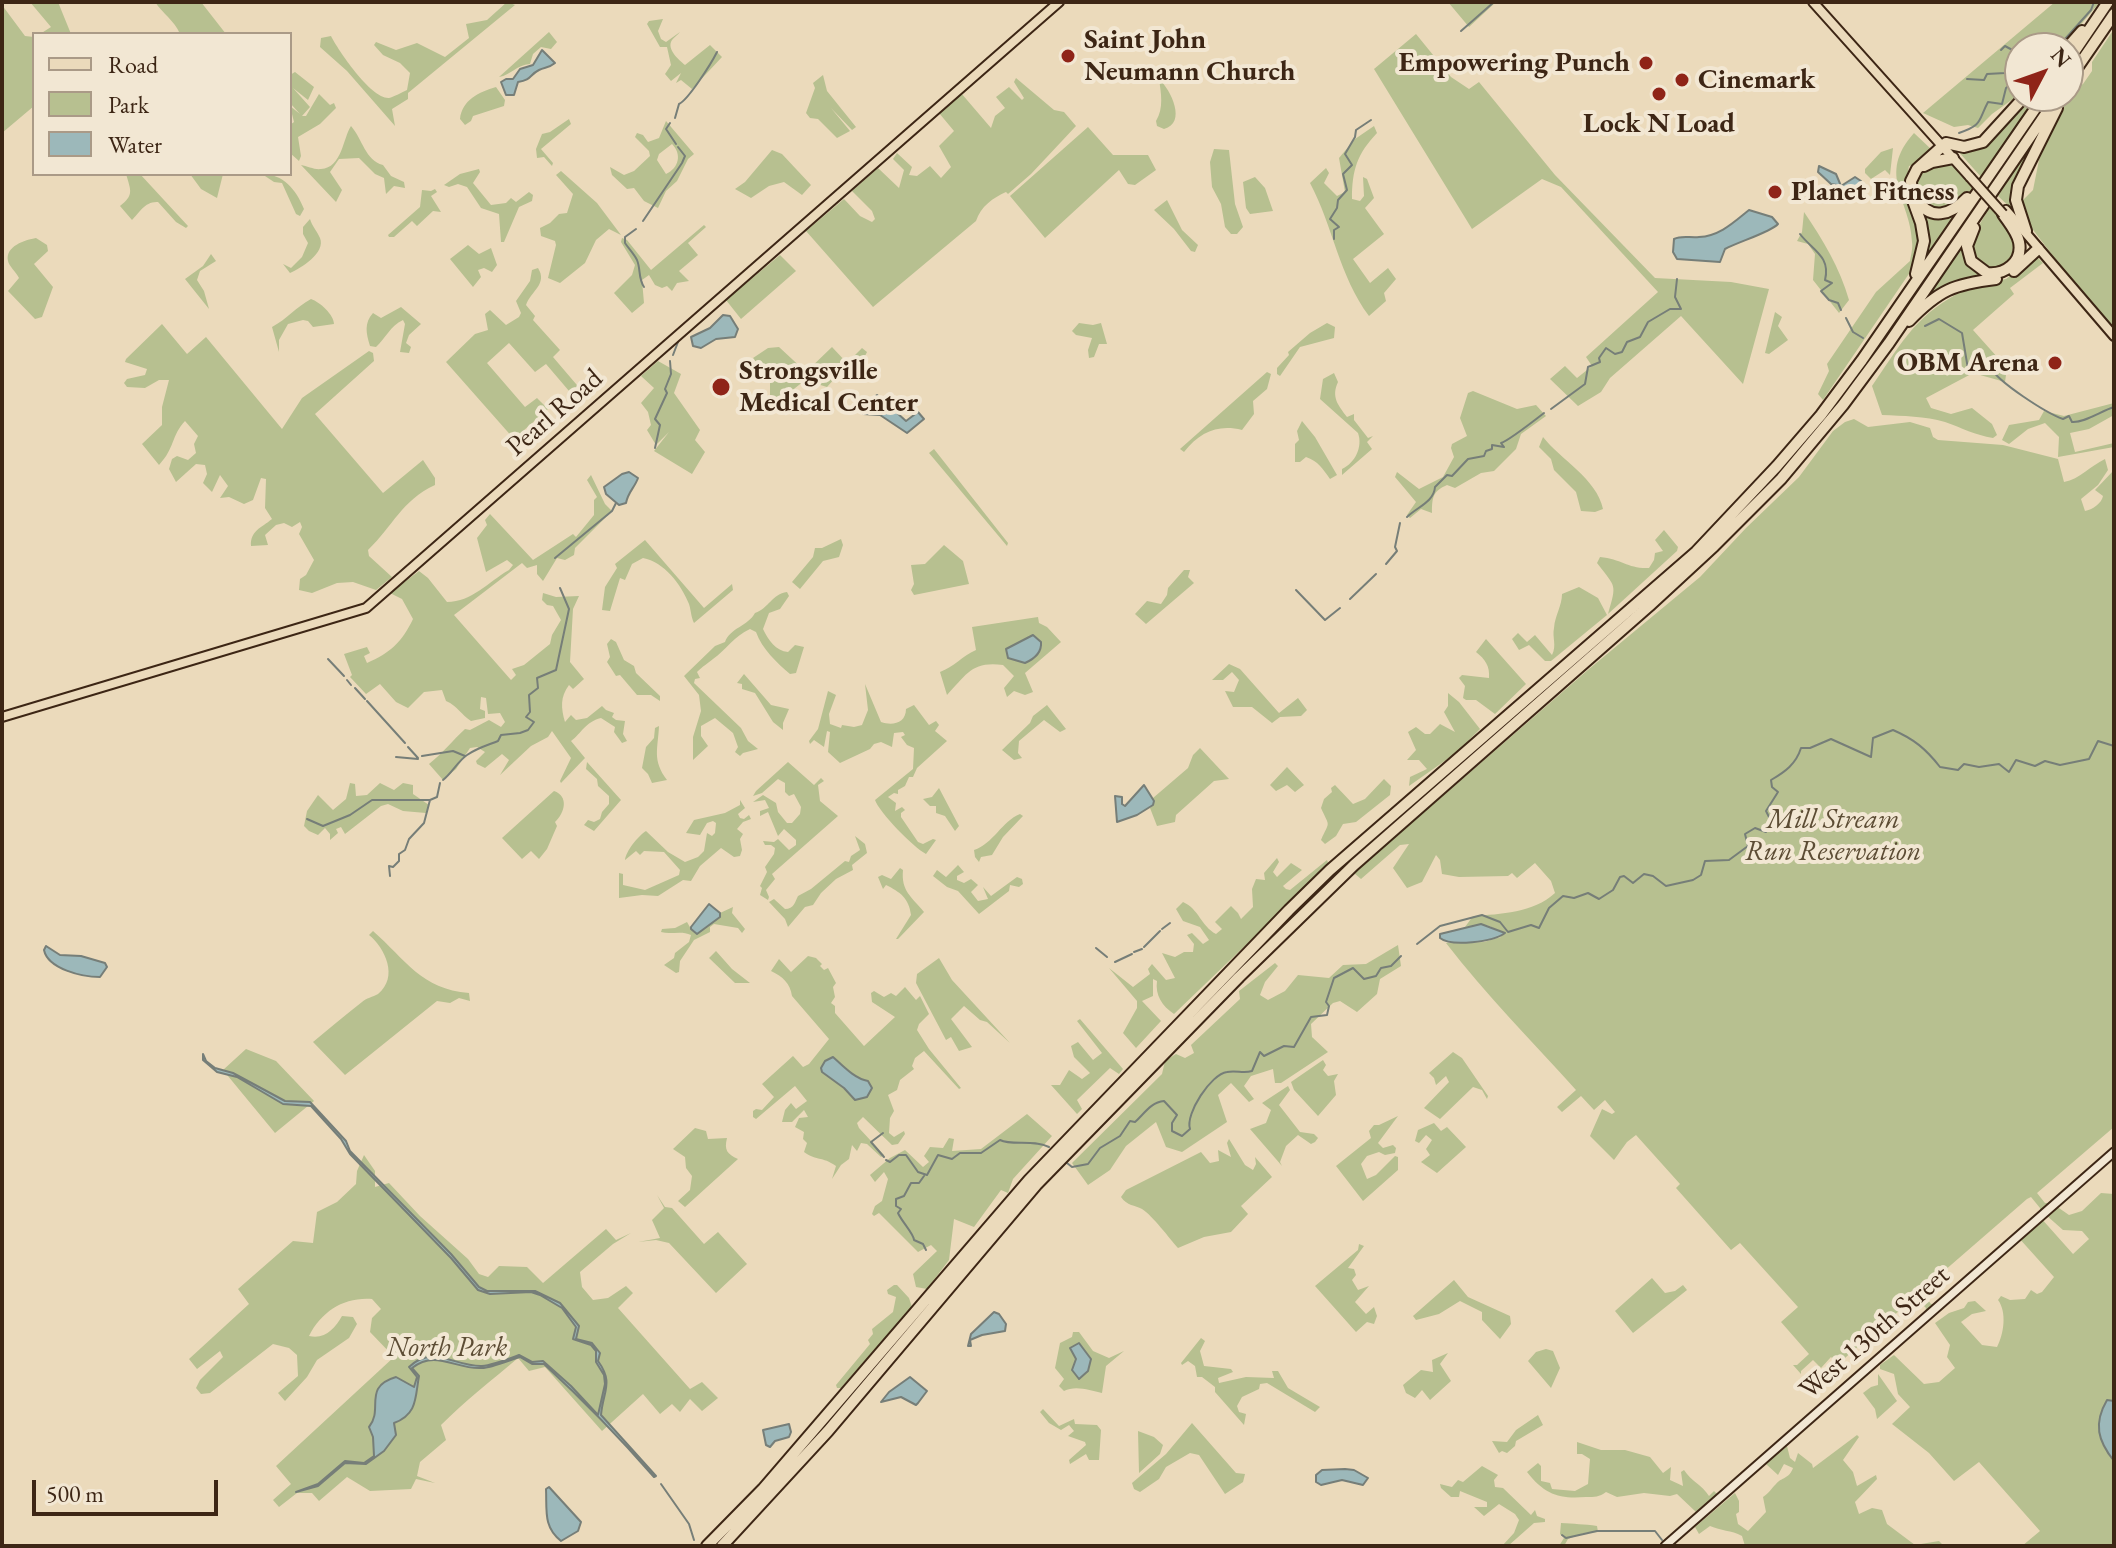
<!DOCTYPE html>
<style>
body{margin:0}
#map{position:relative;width:2116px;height:1548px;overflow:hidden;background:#ebdabb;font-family:"EB Garamond",serif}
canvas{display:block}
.frame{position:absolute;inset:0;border:4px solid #3d2615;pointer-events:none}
.legend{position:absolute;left:32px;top:32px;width:260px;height:144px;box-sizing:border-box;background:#f2e7d3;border:2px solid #aa9a87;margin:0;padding:10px 14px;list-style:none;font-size:24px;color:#3d2615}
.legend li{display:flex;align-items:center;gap:16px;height:40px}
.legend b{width:40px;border:2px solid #aa9a87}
.north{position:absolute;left:2004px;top:32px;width:80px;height:80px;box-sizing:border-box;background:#f2e7d3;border:2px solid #aa9a87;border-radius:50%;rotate:49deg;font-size:22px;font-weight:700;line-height:32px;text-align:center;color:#3d2615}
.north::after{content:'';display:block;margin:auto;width:28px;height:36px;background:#8f2418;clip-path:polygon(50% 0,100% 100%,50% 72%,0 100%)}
.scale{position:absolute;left:32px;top:1480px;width:186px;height:36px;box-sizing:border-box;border:4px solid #3d2615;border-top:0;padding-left:10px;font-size:24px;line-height:28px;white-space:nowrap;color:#3d2615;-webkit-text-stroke:6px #f2e7d3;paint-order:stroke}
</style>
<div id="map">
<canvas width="2116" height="1548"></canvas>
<div class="frame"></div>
<ul class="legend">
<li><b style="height:10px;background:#ebdabb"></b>Road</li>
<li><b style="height:22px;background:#b7c090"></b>Park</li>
<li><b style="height:22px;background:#9cb8ba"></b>Water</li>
</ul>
<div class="north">N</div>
<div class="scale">500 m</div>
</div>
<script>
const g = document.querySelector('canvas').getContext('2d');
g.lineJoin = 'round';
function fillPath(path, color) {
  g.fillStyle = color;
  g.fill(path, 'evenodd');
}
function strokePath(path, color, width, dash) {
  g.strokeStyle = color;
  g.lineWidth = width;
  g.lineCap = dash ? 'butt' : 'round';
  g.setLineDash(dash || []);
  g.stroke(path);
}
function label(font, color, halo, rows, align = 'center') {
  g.font = font + ' "EB Garamond",serif';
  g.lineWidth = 8;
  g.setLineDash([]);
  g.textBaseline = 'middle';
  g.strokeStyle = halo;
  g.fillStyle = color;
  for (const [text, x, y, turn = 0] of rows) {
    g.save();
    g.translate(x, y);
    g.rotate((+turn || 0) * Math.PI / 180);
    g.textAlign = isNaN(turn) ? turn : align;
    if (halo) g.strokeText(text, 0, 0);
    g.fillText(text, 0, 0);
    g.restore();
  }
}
fillPath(new Path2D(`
 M30 2H58L71 34H40L51 27Z
 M155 2H201L226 34H180C174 20 163 14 155 2Z
 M507 2 515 5 408 93V99L392 109 395 126 347 71 320 47 321 38 331 36C338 50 371 99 389 98 394 97 402 92 407 90L410 73 400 63 383 55 374 45 376 42 396 50 417 43 445 57 469 38 466 24 487 20Z
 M1448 2H1496L1469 27Z
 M2055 2H2100L2061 48H2020V94L1992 114 1978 128 1968 125 1954 127 1923 113Z
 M2 5 25 36 34 37V106L2 133Z
 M663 19 658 31 661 39 666 42 680 32C678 35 674 37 672 40 666 49 679 60 685 65L710 45 722 57 692 89 681 80 676 83 681 73 671 81 665 74 671 65 667 47H660L647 24 649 21Z
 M2114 29V336L2024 218 2021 202 2033 190 2040 155 2064 104 2073 89 2083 84 2092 71V62Z
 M549 32 557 42 551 49 541 47 533 54 530 64C516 65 511 75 499 77Z
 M1416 34 1451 77 1469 89 1479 82 1555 175 1655 278 1731 282 1769 289 1743 384 1681 316 1610 378 1601 392 1578 406 1550 379 1565 366 1577 378 1592 366 1586 357 1658 292 1561 187 1542 179 1472 229 1374 69Z
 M295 72 314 87 308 100 293 88 310 107 302 116H306L319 94 330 105 334 103 336 108 320 124 298 137 301 156 299 161 290 153V125L294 122 290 106 300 114 290 103V75Z
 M823 75 827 91 856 127 852 130 831 108 850 131 837 138 818 119 810 118 806 113 815 88 813 83Z
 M1016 78 1054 110 1064 112 1076 126 1031 174 1008 194 1006 192C993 198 981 206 976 221L873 307 806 231 844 199 860 216 872 222 875 219 872 211 852 191 878 168 899 188 904 170 893 159 897 153 912 167 909 175 917 176 930 166 941 178 951 167 939 146 954 131 939 113 961 93 991 128 995 116 1005 108 996 97 1009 87 1022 100 1024 98 1014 82Z
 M1159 79C1171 90 1187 123 1164 129L1157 126 1156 121C1164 108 1161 93 1159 79Z
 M496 87 505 100 504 106 473 116 471 121 465 125 460 119C462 100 479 92 496 87Z
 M2030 96H2040L1982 178 1957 150H1969Z
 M2056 106 2023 170 2016 213 1998 196Z
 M569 119 571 124 541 149 553 163 552 166 544 157 537 158 536 149 542 134 550 132Z
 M666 121 694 154 688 159 677 181 666 191 658 208 644 201 634 188 627 189 612 175 610 167 624 175 634 171 650 156 649 151 635 137 637 133 643 135 648 142 659 138ZM672 144C682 154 679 168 666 174L657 160 659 154Z
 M351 126C363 140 365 160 383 165L391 176 404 182 405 188 394 186 386 194 384 178 375 174 359 158 339 159 330 172 342 190 336 202 301 165C307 166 315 170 321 169 342 168 343 138 351 126Z
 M1374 126 1377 133C1357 154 1352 170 1352 199L1360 201 1364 196 1363 177 1367 179 1374 198 1365 208 1384 234 1353 259 1370 283 1388 268 1396 279 1384 293 1386 301 1369 316C1339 276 1333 226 1310 183L1326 168 1329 173 1324 183 1337 196 1345 192 1339 158 1355 139Z
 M1088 127 1113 155H1148L1156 170 1135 185 1128 184 1119 170 1045 238 1010 196Z
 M1914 133 1932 150 1919 163 1909 166 1905 188 1918 230 1917 262 1823 400 1818 394 1829 371 1827 364 1876 292 1910 261C1911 255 1913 248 1912 242 1911 201 1876 175 1914 133Z
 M1893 148 1890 175 1885 170 1871 179 1865 173V169L1881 152Z
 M1214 149 1229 150 1235 204 1243 227 1237 234H1231L1225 227 1221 204 1212 187 1210 162Z
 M772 150 782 154 811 185 802 195 784 182 769 186 751 198 735 189 745 182Z
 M1944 162 1954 167 1975 188 1959 206 1934 213C1909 188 1905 173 1944 162Z
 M479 169 480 172 473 183 491 205 506 203 511 198 516 202 529 192 533 195 532 201 519 207 504 242H501L499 214 481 208 467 187 458 184 449 187 444 185 460 174Z
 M561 171 597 203 621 235 609 229 596 240 585 263 560 283 548 278 556 245 555 241 541 236 540 228 550 223 559 214 567 213 573 194 556 175Z
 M126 174H140L188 226 186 228 176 222 158 202C145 201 139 213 132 220L120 206C134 195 131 191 126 174Z
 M190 174H223L217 198 201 189Z
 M262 174C283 174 296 189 304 209L300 216 296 214 282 183 274 182Z
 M1255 177 1265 188 1273 211 1250 214 1246 208 1243 182Z
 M435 189 437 192 431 196 441 212 433 211 417 226 412 221 394 237H389L388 235 420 207 422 190 431 191Z
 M1982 195 1984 197 1860 376 1794 458 1716 540 1726 526 1844 393Z
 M1167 200 1182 230 1198 245 1195 252 1191 251 1174 229 1154 210Z
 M1966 203 1918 276 1924 256 1918 206 1926 213Z
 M1990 206 2011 231 2017 248 2011 264 1987 271 1970 254 1971 240Z
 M1804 212C1823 240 1840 268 1849 300L1839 313 1813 280 1815 254 1808 244 1797 241 1802 232Z
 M310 219C312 226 317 231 320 238 326 253 301 268 290 273L283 264 291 268 302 257 308 243 303 234V227Z
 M704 225 706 227 688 243 698 255 679 271 689 281 677 283 672 291 667 286 662 288 655 285 649 275 642 280 644 303 632 313 614 293 632 275 635 265 621 242 622 238 627 240 651 270Z
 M1966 236 1972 267 1983 275 1995 277 1968 281 1912 317Z
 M36 238 47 245 48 251 34 264 53 287 42 317 35 319 8 291 19 278C16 272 9 266 8 261 5 246 25 240 36 238Z
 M468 245 479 254 491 248 497 265 492 272 484 268 478 270 481 277 473 287 450 259Z
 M211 254 216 261 200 271 197 280 204 291 209 309 185 279 203 266Z
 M780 255 796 271 741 319 726 300Z
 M2036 256 2043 263 2010 288 2014 294 1973 330 2007 368 2005 382 1973 373 1926 398 1931 408 1951 414 1972 408 1992 424 1997 435 1993 438C1975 435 1962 428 1945 422 1925 416 1903 416 1882 415L1872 386C1899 347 1914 317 1957 294L1955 288 2006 279Z
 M538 268C548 284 531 291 526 305L535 316 533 320 560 350 553 357 582 391 575 398 546 364 535 372 509 343 487 363 525 407 537 398 548 409 514 439 446 362 475 334 488 330 485 314 490 310 506 325 519 317 521 313 516 301 530 281 532 270Z
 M311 299C320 302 334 315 334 324L313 327 308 321 303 320 288 324 279 340V352L272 327C287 319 296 307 311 299Z
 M401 307 421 324 409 335 406 343 411 347 409 353 400 352 405 324 403 320C390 326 386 338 376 347L370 346C366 333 364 323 373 313L381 318Z
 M1775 312 1782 317 1778 326 1788 340 1769 354 1765 353Z
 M1079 323 1093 325 1101 323 1107 344H1099L1094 357 1089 358 1088 350 1092 338 1076 335 1072 331Z
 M1327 323 1335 327 1334 338 1300 347 1280 376 1277 374V368L1289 355 1288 352 1310 333Z
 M162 324 187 354 206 337 282 429 302 398 369 351 373 353 374 361 315 414 383 493 423 460 435 478V485C401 501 394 525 368 550L369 556 392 577 376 590 353 582 337 583 312 593 299 590 300 579 306 575 314 560 299 534 302 527 300 522 292 527 284 523 276 525 265 535 268 545 251 546C250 531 261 528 272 519L265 508 266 479 261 478 253 500 244 504 229 497 220 498 228 486 220 475 212 492 203 483 207 474 205 465 196 464 176 482 169 469 172 459 177 456 188 460 196 453 194 444 198 436 185 421C171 436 175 448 159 465L142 444 162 425V407L169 380H159L145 388 127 387 124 383 127 379 145 375 147 369 125 362 126 359Z
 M779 347 806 372 832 347 847 363 862 348 867 352 865 356 850 367 846 366 827 387 814 383 809 377 775 404 770 405V381L753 358 768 348Z
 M658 361 681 374 674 393 700 430 695 440 705 452 692 474 654 451 669 432 656 445 647 430 651 425 648 412 641 403 654 388 641 376Z
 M1267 372 1271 374 1267 389 1253 401 1254 414 1242 430C1218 424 1200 432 1184 452L1180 449Z
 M1334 373 1338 382C1331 397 1338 405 1347 417L1354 414V420L1368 438 1373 436 1367 442 1372 449 1342 475V469C1355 463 1363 447 1358 433L1320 399 1323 379Z
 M1473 391 1517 409 1536 405 1546 416 1521 434 1516 449 1494 471 1481 473 1455 488 1447 485C1433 491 1432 497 1432 513L1421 509 1410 518 1407 515 1416 502 1395 477 1397 472 1419 489 1443 477 1454 457 1451 448 1452 444 1467 436 1460 418 1468 393Z
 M2114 403V415L2089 429 2070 433 2075 452 2114 443V447L2058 457 2059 437 2045 423 2028 429 2009 444 2002 440 2009 425 2039 420 2044 411 2064 416Z
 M1854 419 1868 427 1910 422 1930 428 1933 437 1938 440 2003 445 2058 459 2064 482C2080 479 2090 466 2105 459L2108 470 2098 485 2081 499 2085 511C2092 510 2102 503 2103 496L2095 490 2114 470V1127L2037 1193 2045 1203H2049L2040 1211V1208L2031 1197 2027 1199 1921 1291 1931 1304H1935L1925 1312 1926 1308 1915 1297 1838 1364 1831 1357 1821 1368 1813 1360 1801 1371V1374L1793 1365H1797L1809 1354 1781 1322 1798 1307 1740 1243 1731 1250 1676 1188 1680 1184 1636 1135 1627 1142 1614 1160 1590 1136 1602 1109 1612 1114 1615 1112 1605 1100 1594 1110 1581 1096 1562 1112 1557 1107 1576 1090C1532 1041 1486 995 1446 943L1484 942 1501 937C1494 922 1480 924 1465 927L1473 916C1501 914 1533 913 1555 893L1551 881 1535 863 1517 878 1512 873 1508 876 1459 877 1442 874 1440 860 1436 855 1422 882 1407 888 1393 868 1409 844 1400 845 1361 879 1354 873 1589 669 1700 577 1746 528 1799 477 1833 431 1845 422Z
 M1302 421 1315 437 1337 475 1330 479C1323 469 1318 461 1306 457L1300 462H1295V444L1299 440 1297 431Z
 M1543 437C1560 459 1597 479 1603 509L1595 512 1581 511 1576 492 1554 470 1551 459 1539 447Z
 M934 449 1008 543 1007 546 929 453Z
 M591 475 605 504 612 511 575 548 574 555 565 560 557 558 543 581 537 574V565L527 568 522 563 454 615 511 680 516 675 512 669 524 665 550 644 552 635 561 620 553 606 547 605 542 600 543 593 556 597 579 596 573 609 570 662 584 679 573 689 569 685C560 697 561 708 565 722L571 715 576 720 587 718 602 706 606 710 614 713 612 717 616 720 625 721 623 734 627 741 622 743 614 732 615 727 601 718C585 722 582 733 571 741L585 758 561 783 560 781 571 758 552 731 548 737 531 746 500 775 509 760 502 754 485 768 477 764 476 761 485 752 477 747 470 748 456 769 443 780 429 764C444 752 452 741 465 729L470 730 489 720 501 727 505 722 500 713 488 714 486 698 481 697 480 709 485 711V718L471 721C461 715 458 706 446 701L442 690 424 692 408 708 396 702 380 684 366 694 350 677 352 675 344 654 367 647 370 653 364 656 367 663C390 653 402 642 413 619L402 599 390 593 419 571 428 578 447 602C472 602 488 582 509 570L513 565 507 560 486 572 477 538 487 525 485 520 490 514 533 560 573 534 576 537 594 515V500L597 497 587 480Z
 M1664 530 1678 547 1677 551 1608 614C1617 583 1616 588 1597 563L1600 557C1622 559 1628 569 1649 568L1654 560 1655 553 1663 551 1655 540Z
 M841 539 843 545 839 557 823 561 800 589 792 582 813 557 815 548H822Z
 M645 540 704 608 732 584 733 590 694 623C691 617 691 610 689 604 681 584 664 562 643 558L632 564 625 580 620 578 610 611 602 610 605 587 617 568 615 564Z
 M944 545 963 561 969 584 914 595 911 590 914 584 911 565 925 564Z
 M1184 570H1190L1188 577 1194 583 1146 624 1135 614 1147 601 1161 604 1167 595 1168 588Z
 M1579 587 1598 598 1607 615 1551 661H1545L1529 645 1519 650 1512 639 1518 633 1527 642 1535 635 1552 655C1557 645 1552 638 1554 628 1555 615 1562 606 1562 594Z
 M787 592 789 596 780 609 769 613 763 629C768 640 776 651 788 652L795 645 804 647 796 673 790 674C777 663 762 649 756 632L750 629C734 636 726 650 713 659 707 664 703 666 697 672L700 678 695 679 694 683 741 728 748 741 758 749 743 753 740 756 735 752 738 747 733 733 715 718 701 726V736L708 746 693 760V737L701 711 699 695 684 676 715 646 725 642C730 628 748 626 755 613 769 608 772 594 787 592Z
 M1038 617 1039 623 1047 627 1061 642 1025 673 1033 692 1025 695 1014 691 1007 697 1004 688 1014 676 1003 665C972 661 967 674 947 695L940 672C954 667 962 656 976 650L972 627Z
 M611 639 616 642 624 660 634 666 636 673 660 696V701L651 695H637L620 675 616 676 607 662 610 657 607 644Z
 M1486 639 1526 684 1495 714 1476 700H1466L1463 698 1465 686 1459 678 1462 675 1489 678C1490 666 1485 659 1476 652Z
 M1229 664 1240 669 1279 713 1298 698 1307 710 1301 716 1280 717 1272 723 1252 707H1233L1225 691 1234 692 1239 680 1232 672 1223 680H1212Z
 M744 674 771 705 789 709 783 723V730L773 722 755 693 742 689V684L737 683Z
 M865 684 881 722C893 726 906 723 906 709L914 705 929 725 936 721 939 725 935 731 947 741 917 768 913 777H909L905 786 898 790V794L894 793 888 797 896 803 895 811 902 807 905 810 901 813V817L918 842 923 844 933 839 936 840 926 854C913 847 879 812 875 800L913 769 914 748 907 745 901 737 905 735 903 732 894 733 892 747 881 742 874 744 870 749 840 763 828 752 830 732 827 731 824 747 814 740 810 744 809 741 818 729 828 691 836 695 829 714 830 724 841 728 842 725 854 727 862 725 868 710Z
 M1448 693 1459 702 1480 729 1456 753 1409 786 1410 777 1427 769 1419 760H1407L1416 750 1408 732 1416 727 1425 734H1430L1440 724 1455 732 1444 712 1448 706Z
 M1047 705 1066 729 1060 732 1044 720 1019 741 1018 753 1022 758 1014 760 1002 750 1030 723 1033 716Z
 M659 726C658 749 652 760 667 780L652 783 648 774 642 768 646 747 654 738 655 728Z
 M1200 748 1229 779 1214 781 1176 815 1175 822 1157 826 1150 808 1153 805V798L1188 768 1193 755Z
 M587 762 621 800 594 831 584 825 588 820 594 822 600 819 602 812 609 804V796L598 786 597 779 586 769Z
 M788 762 814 785 821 778 824 781 818 785 820 801 838 816 772 874 775 879 766 890 769 897 768 900 760 895 762 888 760 886 767 872 765 867 774 854 775 848 771 845H765L763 841 774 842 778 839 789 850 796 845V840L784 829 778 836 768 812 760 816V811L769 808 765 800 753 802 763 795 776 803 778 812 787 823H792L800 814 801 807 794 794 789 796 785 792V783L778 779 762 793 753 796 756 791Z
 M1287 767 1304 785 1295 792 1287 785 1276 791 1270 785Z
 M1384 779 1391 786 1390 795 1356 822 1343 824 1336 836 1325 844 1321 840C1330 820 1330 828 1321 808L1324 799 1332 792 1331 788 1335 785 1353 804 1365 799Z
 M350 783 355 784 356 796 367 795 380 783 394 790 403 783 413 785V794L429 805 426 813 403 811 388 804 381 806 345 834 341 827 336 829 338 833 330 840V834L325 828 318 835 309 831 304 826 307 811 318 795 333 810 346 799Z
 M939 788 959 826 955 831 945 816 936 813V806H930L923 799 932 797Z
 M554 791C569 796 565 813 555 822L557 826 547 849 539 859 531 851 522 859 502 838Z
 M740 800 745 808 738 814 740 818 744 819 749 815 751 819 743 822 737 829 743 834 740 839 742 850 740 856 734 857 721 848 700 866 691 881 683 880 658 896 642 895 619 898V873L623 874V885L645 890 679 875 680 870 664 852 644 851 640 855 636 851 625 860C626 851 638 836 646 831L668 852 685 862 698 857 704 851 707 833 712 836 715 833 716 823 713 821 707 823 700 835 686 833 694 820 725 813 740 805Z
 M1020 814 1023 816 1003 837 992 855 981 857 979 862 975 857 974 850C993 844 1002 821 1020 814Z
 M855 836 865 844 867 853 852 865 853 870 836 879 821 893 813 905 805 907 788 927 785 919 769 902 774 899 785 909C794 909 795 902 798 896L811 889 845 861 849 862 851 856 860 850Z
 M1277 858 1279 862 1273 872 1277 877 1291 863 1302 870 1283 886 1286 889 1290 890 1327 860 1329 865 1174 1014C1162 1006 1155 995 1157 981L1153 979V996L1142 1001 1161 1021 1136 1048 1123 1033 1137 1008V1001L1109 968 1133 987 1150 974 1148 969 1152 964 1166 980 1175 978 1162 953 1175 957 1184 952H1193L1194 944 1187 935 1192 933 1203 944 1209 940 1200 927 1183 921 1176 909 1183 902C1199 909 1201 926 1216 934L1222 929 1215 922 1231 906 1238 913 1241 919 1253 907 1252 889 1256 879 1265 880 1264 873Z
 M958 865 964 872 957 876V880L964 883 971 879 978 885 971 892 978 901 988 899 983 887 991 896 1017 877 1022 879 1023 884 1019 887 1010 885 1009 891 979 914 958 891 947 887 933 876 937 870 946 877Z
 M900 868 903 870C901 891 911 896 924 912L898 939H896L911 915C909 898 900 892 886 885L883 889 878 877 882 875 891 879Z
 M733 907 732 913 745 929 742 933 738 928 714 924 710 927V932L694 940 680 961 679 972 676 973 664 965 674 958 675 953 689 942 691 935C681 930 671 935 661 932L662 929 675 928 687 922 691 929 720 917V913Z
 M373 931C406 960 421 989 469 993L470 1001 459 998 450 1003 437 1001 345 1075 313 1042C329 1029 345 1015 362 1002 366 998 373 997 378 994 399 977 385 948 369 935Z
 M1398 945 1401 966 1380 979 1377 994 1357 1012 1340 1001 1333 1003 1311 1024 1312 1037 1328 1052 1281 1083H1275L1273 1069 1251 1076 1244 1086 1254 1099 1249 1102 1231 1083 1218 1095 1227 1122 1182 1152 1166 1147 1156 1122 1126 1146 1110 1170 1088 1185 1072 1163 1162 1074 1165 1061 1176 1054 1185 1058 1194 1053 1191 1045 1240 999 1239 991 1275 963 1278 966 1265 982 1260 995 1268 1000 1285 991 1298 975 1329 978 1343 965 1366 964Z
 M716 951 732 969 750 983H735L709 958Z
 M808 956 816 958 822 964 820 966 824 970 828 968 836 983 833 987 835 997 831 1003 835 1006V1013L864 1046 895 1017 872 1002 871 993 874 991 884 997 891 993 896 996 905 987 916 1000 920 996 929 1014 919 1024 917 1030 929 1049 961 1088 959 1089 924 1051 915 1058 912 1066 914 1069 900 1080 897 1090 888 1095 894 1111 890 1118 889 1133 894 1137 904 1131 905 1134 898 1144 892 1145 863 1117 857 1123 859 1128 884 1155 881 1157 867 1144 861 1143 857 1151 852 1145 849 1159 841 1165 832 1179 836 1166C822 1156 816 1161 804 1152L807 1143 803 1139 804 1132 795 1127 799 1118 808 1117 804 1110 792 1122H782L785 1110 791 1103 796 1109 807 1101 795 1086 756 1119 753 1117V1111L756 1109 762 1110 774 1097 762 1084 793 1056 803 1067 809 1064 829 1039 792 996C790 983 783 977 771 971L779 959 791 972Z
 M939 958 952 980 1010 1043 987 1022 980 1020 964 1006 951 1019 972 1047 959 1051 951 1037 946 1040 916 983 917 974Z
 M1080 1019 1123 1069 1119 1074 1110 1068 1077 1100 1082 1109 1077 1114 1051 1085H1060L1069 1070 1082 1079 1090 1073 1074 1057 1071 1046 1078 1042 1093 1060 1102 1053 1077 1021Z
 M246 1049 276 1061 314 1101 275 1133 223 1070Z
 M1453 1052 1462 1058 1488 1096 1487 1099 1482 1090 1473 1087 1440 1119 1424 1108 1449 1082 1446 1076 1436 1085 1434 1078 1429 1073Z
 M1323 1060 1326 1065 1323 1070 1328 1076 1338 1074 1334 1081 1336 1095 1318 1116 1294 1090 1291 1082Z
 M1288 1086 1290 1090 1279 1105 1300 1132 1314 1134 1318 1138 1315 1142 1311 1144 1298 1135 1286 1146 1280 1162 1282 1166 1250 1129 1266 1123 1271 1110 1262 1103Z
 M1027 1114 1052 1136 1013 1179 1008 1193 1001 1190 974 1227 954 1219 949 1260 927 1289 916 1287 913 1274 937 1251 931 1245 918 1252 879 1213 874 1216 872 1214 875 1206 882 1201 888 1179 884 1172 875 1182 870 1175 890 1158 905 1150 923 1167 929 1162 924 1156 930 1147 943 1148 949 1138 954 1139 952 1151 981 1149Z
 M1398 1116 1378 1143 1383 1148 1393 1145 1396 1148 1395 1153 1385 1155 1379 1152 1367 1156 1361 1164 1367 1179 1376 1175 1395 1156 1398 1157V1170L1363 1201 1336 1166 1371 1138 1369 1131 1374 1125H1379Z
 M1434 1123 1441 1131 1447 1127 1466 1147 1437 1173 1421 1162 1430 1155 1426 1149 1432 1140 1426 1135 1419 1143 1415 1141 1418 1130Z
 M695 1128 706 1131 708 1139 727 1138C724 1150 727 1154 738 1159L685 1207 678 1201 690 1190 692 1176 686 1168 685 1157 673 1149Z
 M1229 1139 1245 1165 1253 1170 1256 1164 1255 1157 1272 1177 1241 1206 1248 1214 1231 1232 1204 1237 1178 1248C1169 1238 1153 1216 1142 1209 1135 1205 1127 1206 1121 1197L1126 1190 1201 1152 1210 1163 1219 1161 1218 1150 1231 1157 1227 1143Z
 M364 1155 375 1171V1187L389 1183 420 1216 468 1259 479 1274 488 1277 499 1266 527 1267 543 1283 606 1229 616 1240 631 1233 613 1244 580 1272 582 1287 593 1300 608 1298 626 1286 633 1293 618 1308 690 1389 702 1382 718 1398 702 1411 690 1399 680 1412 672 1404 660 1414 643 1394 602 1431 545 1367 529 1371 518 1358C492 1380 465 1401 441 1425L446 1440 420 1462 417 1476 435 1483 416 1479 411 1489 370 1491 347 1477 319 1501 312 1493H297L279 1507 273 1500 291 1484 276 1466 394 1357 370 1332 372 1318 381 1309 372 1299C344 1297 322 1311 309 1336 325 1340 335 1328 342 1316L353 1317 357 1324 349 1338 317 1360 307 1377 285 1401 278 1393 298 1376 297 1355 289 1348 273 1344 210 1393 201 1394 196 1388 200 1380 223 1357 220 1351 197 1369 189 1359 249 1304 238 1289 293 1241 313 1243 317 1212 337 1202 356 1184 357 1171Z
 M2101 1193 2114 1194V1546H2022L2040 1531 1979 1462 1954 1481 1929 1453 1892 1424 1910 1407 1898 1394 1894 1374 1880 1369V1365L1894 1355 1924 1384 1939 1382 1955 1368 1947 1357 1950 1345 1935 1323 1949 1313 1964 1308 1968 1302 1975 1301 1986 1311 1972 1314 1961 1322 1982 1345 1997 1347C2004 1334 2007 1312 1998 1300L2001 1296 2010 1300 2025 1299 2031 1290 2037 1294 2042 1292 2054 1277 2018 1237 2040 1217 2073 1254 2089 1239 2082 1231 2063 1230 2046 1215 2056 1206 2069 1215 2082 1211Z
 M657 1195 665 1207 672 1208 704 1244 718 1232 747 1264 716 1293 669 1243 656 1240 638 1242 660 1238 652 1220 664 1208Z
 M1359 1244 1364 1246 1348 1268 1354 1269 1356 1275 1352 1280 1358 1290 1369 1286 1355 1302 1366 1314 1374 1307 1377 1316 1374 1324 1367 1322 1356 1332 1315 1286 1358 1250Z
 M1652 1278 1665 1293 1675 1291 1683 1285 1687 1290 1633 1333 1615 1311Z
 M1454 1280 1468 1297 1510 1316 1511 1324 1500 1339 1482 1320V1312L1460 1301 1439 1314 1416 1320 1413 1316Z
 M894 1285H897L909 1298 912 1307 841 1388H837L836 1385 870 1344 868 1340 873 1334 872 1329 893 1312 896 1297 888 1294 887 1290Z
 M1073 1332H1079L1093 1351 1109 1358 1124 1351 1106 1366 1102 1393C1090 1390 1075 1385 1064 1391L1059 1386 1064 1379 1055 1368 1060 1343 1072 1337Z
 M1201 1338 1205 1341 1200 1351 1204 1366 1231 1369 1233 1372 1218 1378 1219 1383 1246 1377 1274 1378 1272 1371H1278L1288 1388 1320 1407 1315 1412 1267 1383 1260 1384 1259 1389 1242 1397 1237 1406 1239 1412 1246 1414 1244 1425 1215 1392V1387L1202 1377H1197L1195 1366 1188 1361 1182 1365 1181 1363Z
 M1546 1349 1553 1351 1560 1368 1551 1388 1528 1361 1536 1352Z
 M1448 1353 1440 1364 1451 1381 1430 1400 1422 1390 1415 1398 1406 1393 1403 1385 1421 1370 1433 1372 1432 1360Z
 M1878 1374 1897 1401 1877 1419 1875 1409 1863 1393 1871 1387 1878 1385Z
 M1043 1409 1059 1426 1074 1419 1075 1424 1097 1425 1101 1430 1099 1460H1089L1086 1454 1070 1464 1069 1460 1086 1445 1085 1442 1068 1436 1074 1431 1069 1425 1061 1430 1049 1423 1040 1412Z
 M1538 1415 1543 1425 1516 1441 1515 1446 1507 1453 1502 1451 1499 1453 1492 1441 1507 1442 1516 1430Z
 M1192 1423 1236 1473 1245 1474 1243 1482 1225 1494 1199 1455 1190 1453 1166 1467 1159 1479 1140 1492 1134 1489 1132 1483 1166 1454Z
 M1138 1431 1154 1437 1163 1445 1160 1454 1139 1473Z
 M1857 1435 1859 1437 1843 1460 1853 1472 1857 1486 1876 1475 1877 1479 1855 1502 1859 1514 1872 1508 1882 1510 1887 1524 1915 1545 1939 1541 1944 1546H1745L1742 1536C1731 1530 1721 1531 1710 1526L1699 1534 1695 1527 1735 1493 1739 1501V1512L1736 1514 1738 1524 1748 1531 1766 1512 1763 1497C1769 1493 1771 1489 1776 1484 1782 1477 1789 1479 1793 1468L1784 1464 1778 1475 1766 1464 1787 1446 1790 1458 1795 1462 1798 1453 1812 1464 1813 1468Z
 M1577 1442 1601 1450H1625L1650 1457 1663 1473 1671 1467 1670 1480 1683 1486 1681 1472 1684 1470C1691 1481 1702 1485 1709 1496L1714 1491 1717 1494 1696 1512 1677 1494 1670 1496 1644 1493 1617 1497 1606 1492C1599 1497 1595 1497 1586 1497 1559 1499 1545 1495 1527 1472L1538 1463 1541 1466V1481L1550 1483 1552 1489 1575 1491 1588 1484 1590 1459 1582 1454H1577Z
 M1482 1466 1498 1475 1494 1480 1495 1487 1503 1488 1531 1515 1535 1510 1537 1516 1545 1519V1522L1534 1523 1508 1546H1502L1514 1533 1519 1520 1515 1514 1499 1504 1484 1516 1474 1507H1487V1502L1460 1491 1459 1497H1451L1441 1488 1440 1484 1452 1487 1458 1480 1463 1482Z
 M1561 1523C1574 1524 1584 1524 1597 1526L1598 1532 1584 1533 1568 1539 1564 1546H1559L1564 1538 1560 1534Z`), '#b7c090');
const water = new Path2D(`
 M542 50 555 63C549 68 545 67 539 70 529 75 532 80 518 82L514 95H506L501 82 506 79H513L520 69 533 65Z
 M1819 166 1836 174 1841 186 1855 177 1861 181 1860 187 1842 195 1837 185 1831 184 1818 172Z
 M1749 210 1772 217 1778 224C1771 232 1738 242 1725 249L1720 262 1677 259 1673 252 1674 239C1682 235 1690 238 1699 237 1720 236 1734 222 1749 210Z
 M723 315 730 316 738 329 735 337 716 339 701 348 693 346 691 337 710 328Z
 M877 395 906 421 918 412 924 419 907 433 880 415 863 414 861 406Z
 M629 472 638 478C635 487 628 492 626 503L619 505 606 494 604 487 622 474Z
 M1033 635 1041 642C1042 653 1034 659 1025 663L1008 658 1006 649Z
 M1144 785 1154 801 1153 805 1137 815 1117 822 1115 796 1122 797V804L1125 806Z
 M709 904 720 913V917L697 934 691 929V927Z
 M1481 924 1505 933C1493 942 1451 947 1440 938V934Z
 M46 946 60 955 81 956 105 963 107 967 100 977C82 977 48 969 44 950Z
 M203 1054 206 1061 215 1068 233 1073 285 1101 310 1102 346 1141 350 1151 451 1254 479 1287 487 1291H535L560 1303 579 1326 576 1339 592 1343 600 1353 598 1361C614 1383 603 1391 601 1415L656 1476 654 1477C619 1437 583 1400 544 1364H532L520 1357C510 1360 491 1368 482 1368 456 1370 436 1349 412 1368L419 1376C415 1397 418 1414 394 1423L396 1435 384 1451 366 1464 345 1463 318 1486 296 1492 318 1484 345 1461 364 1463 374 1456 373 1437 369 1427C384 1409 362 1387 396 1377L414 1387 417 1377 409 1367C433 1344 455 1367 482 1366 493 1365 508 1359 519 1355L532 1362 543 1361 571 1386 598 1415 605 1384 604 1375 596 1362V1351L591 1345 573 1339 576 1327 562 1308 540 1295 531 1292 490 1294 478 1290 451 1258 350 1154 341 1139 311 1106 283 1104 237 1077 217 1072 203 1060Z
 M833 1057C843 1066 855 1079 868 1081L872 1088 867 1097 855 1100 844 1088 822 1072 821 1068 825 1061Z
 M994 1312 999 1314 1006 1324 1005 1331 982 1335 970 1340 971 1346H968L971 1334Z
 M1079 1343 1091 1359 1088 1371 1079 1379 1072 1370 1076 1359 1070 1348Z
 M910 1377 927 1391 918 1403 916 1405 901 1397 881 1402 889 1392Z
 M2107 1400 2114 1401V1461C2098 1441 2093 1424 2107 1400Z
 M789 1424 791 1432 789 1437 775 1441 770 1447 766 1445 763 1430Z
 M1345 1469 1354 1470 1368 1478 1363 1485 1342 1480 1321 1485 1316 1482V1475L1322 1470Z
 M549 1487 581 1522 578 1531 561 1541C543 1527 547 1510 546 1489Z`);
fillPath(water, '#9cb8ba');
strokePath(water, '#767e78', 2);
strokePath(new Path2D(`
 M1461 31 1494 2
 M2031 48H2036
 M2057 48 2091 10 2094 2
 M2001 50 2005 46 2016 52 2015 56 2020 57
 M1967 79 1984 80 1987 74 2005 73 2008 70H2015
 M675 118 679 104C688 100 711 64 717 52
 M670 123 666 129 676 144
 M1959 133C1983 125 1978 121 1988 102L2002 104 2006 88 2017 79 2016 70 2020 67
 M643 221 682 163 685 156 678 147
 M636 229 625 237V243C629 249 634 254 637 260 641 270 638 278 644 287
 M1800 234C1812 250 1831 256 1825 280L1832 283 1821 291 1829 300 1838 303 1841 310
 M1334 239V230L1339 227 1330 219 1337 208 1338 200 1347 190 1343 174 1352 165 1345 154 1355 137 1356 130 1371 120
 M1846 318 1853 332 1863 338
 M1925 326 1939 319 1962 333 1968 369 1983 366 1991 368C1998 382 2046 413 2063 419L2069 416 2072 422C2084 423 2101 411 2114 407
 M673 355 678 342
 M1551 409 1585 384 1588 367 1600 362 1599 358 1606 348 1615 354 1622 352 1627 342 1640 337 1648 322 1670 309H1681L1675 297 1677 279
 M655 448 660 425 655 419 667 393 665 389 671 374 670 361
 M1407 517C1417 507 1434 502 1435 487L1447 475 1452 476 1468 459 1484 456 1486 451 1492 449V445L1504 447 1501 443C1508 441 1535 420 1544 413
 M555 558 612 511 616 503
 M1386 564 1397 551 1395 547 1400 523
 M1296 590 1325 620 1340 608
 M1350 599 1376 574
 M328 659 344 676
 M347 680 351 685
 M355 688 365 699
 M367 701 405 743
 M408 747 418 758
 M422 756 453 751 465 756
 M396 757 418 759
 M443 780C452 773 458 761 467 755 477 748 488 745 498 741L501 735 520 733 528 730 534 722 526 717 530 712 529 695 538 688 537 678 556 670 569 609 560 588
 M307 819 323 826 350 815 372 800H430L437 797 440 783
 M390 876 389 866 393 867 399 861V854L405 850 409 839 424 823 430 800
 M1162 929 1170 923
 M1417 944 1440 926 1482 915 1500 922 1508 932 1531 925 1539 928 1549 908 1563 896 1574 898 1588 893 1599 899 1613 890 1620 877 1624 876 1633 883 1644 874 1653 876 1666 886 1693 880 1701 875 1705 861 1729 860 1748 846 1745 834 1755 828 1766 832 1770 819 1766 811 1778 792 1772 787 1771 780C1785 772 1796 764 1801 748H1810L1831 739 1871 757 1873 738 1893 730C1914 739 1926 749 1940 767L1958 770 1964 764 1979 767 1999 764 2009 772 2016 760 2035 766 2045 761 2060 765 2089 759 2098 741 2114 746
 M1144 947 1160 931
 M1096 948 1107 957
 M1134 952 1142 949
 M1115 962 1132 954
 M883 1133 871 1142 884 1157
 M886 1160 890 1162 899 1155H906L918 1172 927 1175 938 1155 952 1159 960 1153H981L1000 1140C1012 1146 1033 1139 1049 1147
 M1067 1163 1072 1167 1088 1164 1100 1148 1120 1136 1130 1121 1135 1122C1144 1114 1151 1102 1164 1101L1177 1115 1172 1123V1131L1182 1136 1190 1129C1185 1114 1211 1074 1227 1072 1237 1070 1243 1074 1252 1071L1260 1052 1264 1056 1284 1046 1294 1047 1311 1017 1327 1015 1329 1006 1326 1002 1334 978 1353 968 1364 979 1376 976 1381 968 1391 966 1401 956
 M924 1176 919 1183H911L904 1196 896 1199V1206L901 1209 898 1213C902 1222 914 1234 914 1240L923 1244 926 1250
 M661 1484 689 1524 694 1540
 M1562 1535 1566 1538 1597 1531H1655L1662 1540`), '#767e78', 2);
const secondary = new Path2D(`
 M1665 1546 2114 1152`);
const primary = new Path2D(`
 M1813 2 1970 177
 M2006 210 2114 336
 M2 717 366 608 1059 2`);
const highway = new Path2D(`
 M2067 48 2082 31
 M2068 61 2108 2
 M2068 81 2114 14
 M1924 166 1932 162 1953 158
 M1916 198C1930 222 1951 215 1967 198
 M1974 228 1967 246 1971 261 1987 273C2005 275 2023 262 2019 242 2017 232 2009 223 2003 214
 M2026 231 2016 200 2018 186 2057 108
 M2014 271 2038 249
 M1916 274 1924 241 1921 223 1912 198 1911 181 1917 169 1946 143 1964 147 1983 142 2025 96
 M1909 321C1939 290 1954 284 1996 279
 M707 1546 763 1489 1029 1180 1289 910 1330 870 1696 552 1777 466 1821 415 1862 360 2044 96
 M722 1546 828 1431 1037 1184 1239 977 1354 865 1649 606 1714 546 1781 479 1843 405 1889 343 2058 96`);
strokePath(secondary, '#3d2615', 11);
strokePath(primary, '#3d2615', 12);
strokePath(highway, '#3d2615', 14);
strokePath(secondary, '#f2e7d3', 7);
strokePath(primary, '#ebdabb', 8);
strokePath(highway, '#ebdabb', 10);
const primaryBridge = new Path2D(`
 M1970 177 2003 214`);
strokePath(primaryBridge, '#3d2615', 12, []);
strokePath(primaryBridge, '#ebdabb', 8);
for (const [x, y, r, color] of [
 [1068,56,8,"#8f2418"],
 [1646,63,8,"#8f2418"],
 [1682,80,8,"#8f2418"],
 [1659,94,8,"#8f2418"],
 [1775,192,8,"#8f2418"],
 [2055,363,8,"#8f2418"],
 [721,387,10,"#8f2418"]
]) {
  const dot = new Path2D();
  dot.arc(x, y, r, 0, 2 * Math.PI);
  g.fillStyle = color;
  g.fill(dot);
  strokePath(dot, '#f2e7d3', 3);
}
label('bold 28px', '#3d2615', '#f2e7d3', [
 ["Saint John",1084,40],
 ["Neumann Church",1084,72],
 ["Empowering Punch",1630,63,"right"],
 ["Cinemark",1698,80],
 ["Lock N Load",1659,124,"center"],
 ["Planet Fitness",1791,192],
 ["OBM Arena",2039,363,"right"],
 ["Strongsville",739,371],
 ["Medical Center",739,403]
], 'left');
label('28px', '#3d2615', '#f2e7d3', [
 ["Pearl Road",555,413,-41],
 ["West 130th Street",1875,1333,-41]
]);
label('italic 28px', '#5c4c34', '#f2e7d3', [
 ["Mill Stream",1833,820],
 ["Run Reservation",1833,852],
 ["North Park",447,1348]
]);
</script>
